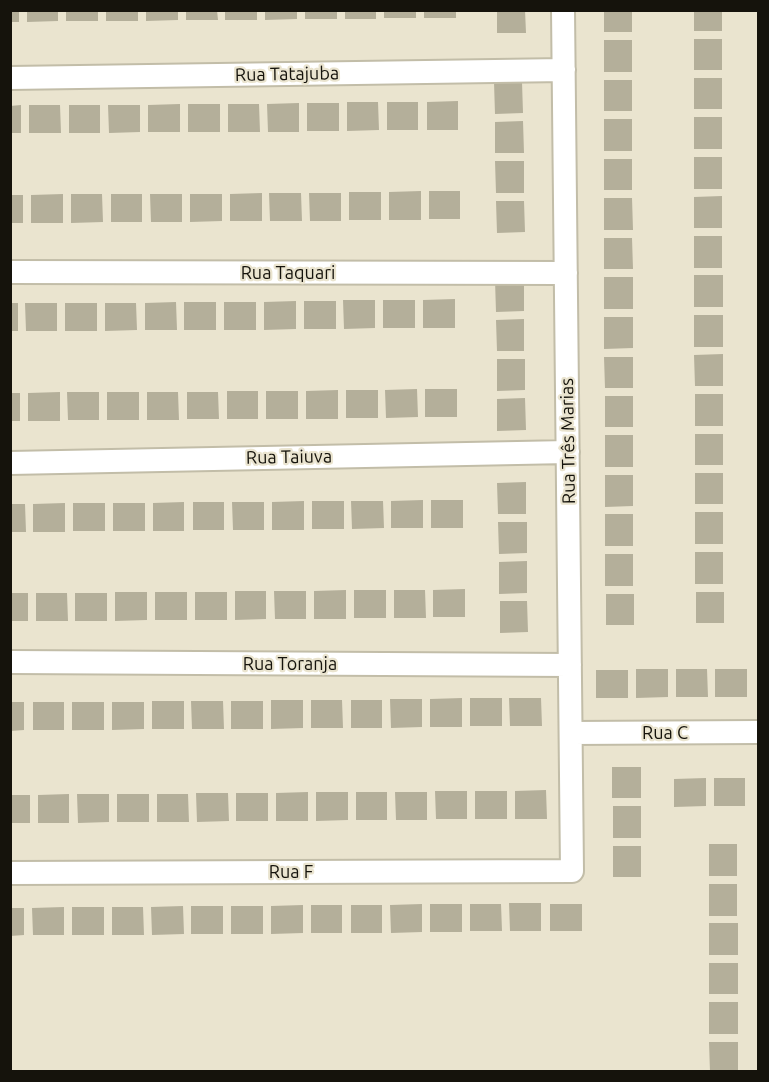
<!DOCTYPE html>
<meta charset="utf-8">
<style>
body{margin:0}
#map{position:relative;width:769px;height:1082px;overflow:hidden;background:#eae4cf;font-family:Ubuntu,sans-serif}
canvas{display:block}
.frame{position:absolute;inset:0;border:12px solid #15130c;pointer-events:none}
</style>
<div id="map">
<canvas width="769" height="1082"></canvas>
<div class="frame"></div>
</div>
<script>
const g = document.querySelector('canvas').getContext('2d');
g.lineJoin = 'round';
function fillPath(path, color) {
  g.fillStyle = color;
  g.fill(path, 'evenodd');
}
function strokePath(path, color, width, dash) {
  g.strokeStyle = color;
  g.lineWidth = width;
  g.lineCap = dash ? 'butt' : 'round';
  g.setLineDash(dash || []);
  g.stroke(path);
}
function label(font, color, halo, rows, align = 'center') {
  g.font = font + ' Ubuntu,sans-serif';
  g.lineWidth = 4.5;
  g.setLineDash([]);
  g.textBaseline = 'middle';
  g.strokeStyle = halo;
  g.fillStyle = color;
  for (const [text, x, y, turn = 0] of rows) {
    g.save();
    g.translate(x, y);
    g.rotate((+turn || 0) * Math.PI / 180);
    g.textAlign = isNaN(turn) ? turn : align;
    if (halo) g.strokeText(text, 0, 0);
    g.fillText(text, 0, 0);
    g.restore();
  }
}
fillPath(new Path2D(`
 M10 10H19V22H10Z
 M27 10H58V21L27 22Z
 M66 10H98V21H66Z
 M106 10H138V21H106Z
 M146 10H178V20L146 21Z
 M186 10H217L218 20H186Z
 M225 10H257V20H225Z
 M265 10H297V19L265 20Z
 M305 10H337V19H305Z
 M345 10H376V19H345Z
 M384 10H416V18H384Z
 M424 10H456V18H424Z
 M497 10H525L526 33H497Z
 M604 10H632V32H604Z
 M694 10H722V31H694Z
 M694 39H722V70H694Z
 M604 40H632V72H604Z
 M694 78H722V109H694Z
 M604 80H632V111H604Z
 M494 82H522L523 113 495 114Z
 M458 101V130H427V102Z
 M347 102H378L379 130 347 131Z
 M387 102H418V130H387Z
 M299 103V132H268L267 104Z
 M307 103H339V131H307Z
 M180 104V132H148V105Z
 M188 104H220V132H188Z
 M228 104H259L260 132H228Z
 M21 105V133H10V106Z
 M29 105H60L61 133H29Z
 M69 105H100V133H69Z
 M108 105H140V132L109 133Z
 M694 117H722V149H694Z
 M604 119H632V151H604Z
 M523 121 524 153H495V122Z
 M694 157H722V189H694Z
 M604 159H632V190H604Z
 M495 161H524V193H496Z
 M421 191V220H389V192Z
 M429 191H460V219H429Z
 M349 192H381V220H349Z
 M262 193V221H230V194Z
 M269 193H301L302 221H270Z
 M309 193H341V221H310Z
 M63 194V223H31V195Z
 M71 194H102L103 222 71 223Z
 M111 194H142V222H111Z
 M150 194H182V222H151Z
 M190 194H222V221L190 222Z
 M10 195H23V223H10Z
 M722 196V228H694V197Z
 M604 198H632L633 230H604Z
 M496 201H524L525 232 497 233Z
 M694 236H722V268H694Z
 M604 238H632L633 269H604Z
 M694 275H723V307H694Z
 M604 277H633V309H604Z
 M495 280H524V311L496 312Z
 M455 299V328H423V300Z
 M343 300H375V328L344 329Z
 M383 300H415V328H383Z
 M296 301V329L264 330V302Z
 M304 301H336V329H304Z
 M176 302 177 330H145V303Z
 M184 302H216V330H184Z
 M224 302H256V330H224Z
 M10 303H18V331H10Z
 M25 303H57V331H26Z
 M65 303H97V331H65Z
 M105 303H136L137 330 105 331Z
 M694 315H723V347H694Z
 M604 317H633V348L604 349Z
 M524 319V351H497L496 320Z
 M723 354V386H695L694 355Z
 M604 357H633V388H605Z
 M497 359H525V390L497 391Z
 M417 389 418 417 386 418 385 390Z
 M425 389H457V417H425Z
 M338 390V419H306V391Z
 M346 390H378V418H346Z
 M227 391H258V419H227Z
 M266 391H298V419H266Z
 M60 392V421H28V393Z
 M67 392H99V420H68Z
 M107 392H139V420H107Z
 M147 392H178L179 420H147Z
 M187 392H218L219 419H187Z
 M10 393H20V421H10Z
 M695 394H723V426H695Z
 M605 396H633V427H605Z
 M525 398 526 430 497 431V399Z
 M695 434H723V465H695Z
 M605 435H633V467H605Z
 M695 473H723V504H695Z
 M605 475H633V506L605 507Z
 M526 482V514H498L497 483Z
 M423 500V528H391V501Z
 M431 500H463V528H431Z
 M304 501V530H272V502Z
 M312 501H344V529H312Z
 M351 501H383L384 528 352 529Z
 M184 502V531H153V503Z
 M193 502H224V530H193Z
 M232 502H264V530H233Z
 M65 503V532H33V504Z
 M73 503H105V531H73Z
 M113 503H145V531H113Z
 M10 504H25L26 532H10Z
 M695 512H723V544H695Z
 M605 514H633V546H605Z
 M498 522H527V553L499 554Z
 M695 552H723V584H695Z
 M605 554H633V586H605Z
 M527 561V593L499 594V562Z
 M465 589V617H433V590Z
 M346 590V619H314V591Z
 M354 590H386V618H354Z
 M394 590H425L426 618H394Z
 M235 591H266V619L235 620Z
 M274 591H306V619H275Z
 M115 592H147V620L115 621Z
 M155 592H187V620H155Z
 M195 592H227V620H195Z
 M696 592H724V623H696Z
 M10 593H28V621H10Z
 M36 593H67L68 621H36Z
 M75 593H107V621H75Z
 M606 594H634V625H606Z
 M500 601H527L528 632 500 633Z
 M636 669H668V697L636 698Z
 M676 669H707L708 697H676Z
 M715 669H747V697H715Z
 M596 670H628V698H596Z
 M462 698V727H430V699Z
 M470 698H502V726H470Z
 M509 698H541L542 726H510Z
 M390 699H422V727L391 728Z
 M271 700H303V728L271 729Z
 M311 700H342L343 728H311Z
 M351 700H382V728H351Z
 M152 701H184V729H152Z
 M191 701H223L224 729H192Z
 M231 701H263V729H231Z
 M10 702H24V730L10 731Z
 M33 702H64V730H33Z
 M72 702H104V730H72Z
 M112 702H144V729L112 730Z
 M612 767H641V798H612Z
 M706 778V806L674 807V779Z
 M714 778H745V806H714Z
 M546 790 547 819H515V791Z
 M435 791H467V819H436Z
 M475 791H507V819H475Z
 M308 792V821H276V793Z
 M316 792H348V820L316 821Z
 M356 792H387V820H356Z
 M395 792H427V820H396Z
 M196 793H228L229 821 197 822Z
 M236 793H268V821H236Z
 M69 794V823H38V795Z
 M77 794H109V822L78 823Z
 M117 794H149V822H117Z
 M157 794H188L189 822H157Z
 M10 795H30V823H10Z
 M613 806H641V838H613Z
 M709 844H737V876H709Z
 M613 846H641V877H613Z
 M709 884H737V916H709Z
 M509 903H541V931H510Z
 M422 904V932L391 933 390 905Z
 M430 904H462V932H430Z
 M470 904H501L502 931H470Z
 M550 904H582V931H550Z
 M303 905V933L271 934V906Z
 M311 905H342V933H311Z
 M351 905H382V933H351Z
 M183 906 184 934 152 935 151 907Z
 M191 906H223V934H191Z
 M231 906H263V934H231Z
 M64 907V935H33L32 908Z
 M72 907H104V935H72Z
 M112 907H143L144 935H112Z
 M10 908H24V935L10 936Z
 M709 923H738V955H709Z
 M709 963H738V994H709Z
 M709 1002H738V1034H709Z
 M709 1042H738V1072H710Z`), '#b4af9a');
const street = new Path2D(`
 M10 78 564 70
 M10 272 566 273
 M10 463 568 452
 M10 662 570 665
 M571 733 758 732
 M10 873 572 871 563 10`);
strokePath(street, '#c2bda8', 26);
strokePath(street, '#fff', 22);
label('18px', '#15130c', '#eae4cf', [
 ["Rua Tatajuba",287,74,-1],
 ["Rua Taquari",288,273],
 ["Rua Três Marias",568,441,-91],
 ["Rua Taiuva",289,457,-1],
 ["Rua Toranja",290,664],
 ["Rua C",665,733],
 ["Rua F",291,872]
]);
</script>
